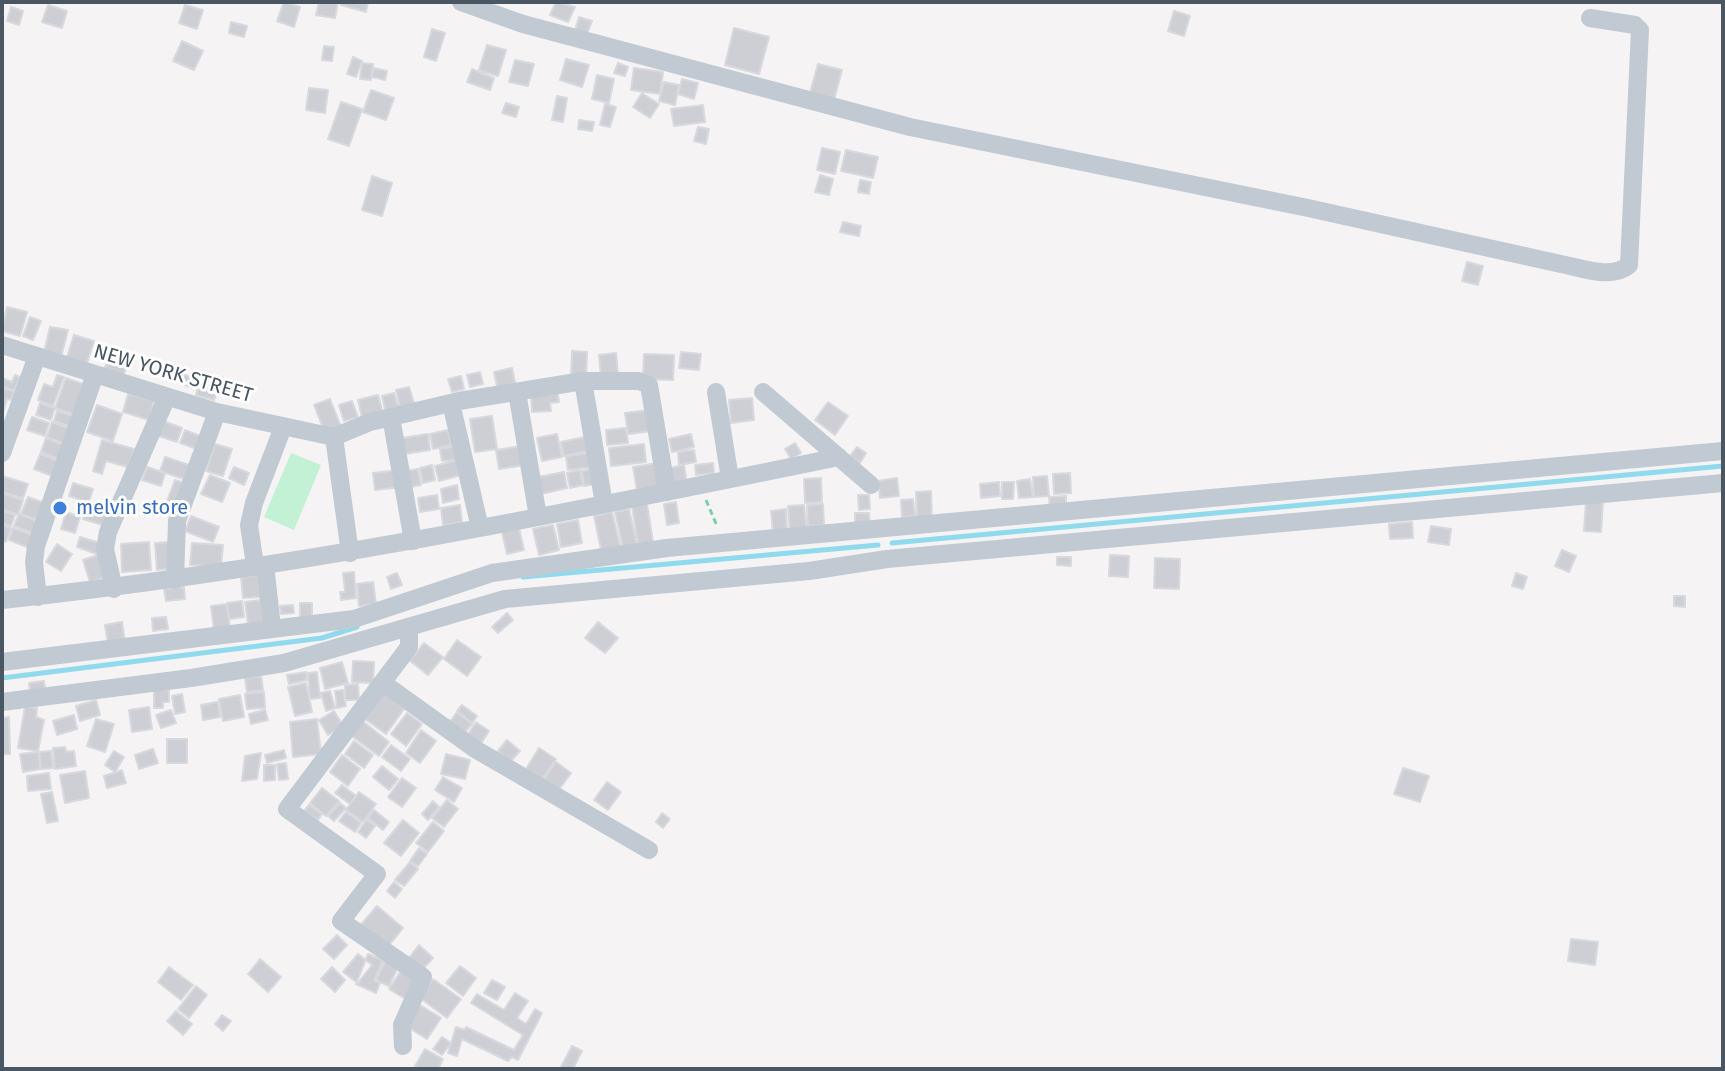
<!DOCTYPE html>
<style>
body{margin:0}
#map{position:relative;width:1725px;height:1071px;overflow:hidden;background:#f5f3f3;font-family:"Fira Sans",sans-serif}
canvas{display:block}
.frame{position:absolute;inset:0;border:4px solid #4a5661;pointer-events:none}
</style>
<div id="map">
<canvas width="1725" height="1071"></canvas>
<div class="frame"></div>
</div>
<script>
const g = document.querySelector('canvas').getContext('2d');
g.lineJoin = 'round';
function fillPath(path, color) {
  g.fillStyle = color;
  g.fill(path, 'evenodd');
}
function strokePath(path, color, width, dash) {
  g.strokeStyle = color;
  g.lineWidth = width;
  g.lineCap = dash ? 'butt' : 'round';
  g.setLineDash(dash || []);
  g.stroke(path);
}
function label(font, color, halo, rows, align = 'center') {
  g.font = font + ' "Fira Sans",sans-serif';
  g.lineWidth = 6;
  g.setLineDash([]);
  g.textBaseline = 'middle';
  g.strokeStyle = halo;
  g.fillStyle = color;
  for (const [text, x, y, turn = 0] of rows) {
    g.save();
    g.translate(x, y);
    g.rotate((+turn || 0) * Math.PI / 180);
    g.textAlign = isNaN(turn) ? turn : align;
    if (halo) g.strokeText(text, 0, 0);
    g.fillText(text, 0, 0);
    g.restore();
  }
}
fillPath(new Path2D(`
 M291 453 321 465 294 530 264 517Z`), '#c3f1d5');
strokePath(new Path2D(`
 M892 543 1723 466
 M523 577 878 545
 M2 678 322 638 357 627`), '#90daee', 5);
const building = new Path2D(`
 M284 2 300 7 294 27 277 21Z
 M319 2H338L335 18 316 15Z
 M342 2H368L366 12 341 5Z
 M556 2 575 7 568 22 550 15Z
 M48 5 67 11 62 28 42 22Z
 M185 5 203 10 197 29 179 23Z
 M11 7 23 11 19 25 7 21Z
 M1174 11 1190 16 1184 36 1168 31Z
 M579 17 592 21 587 34 575 30Z
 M231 22 247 26 244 37 229 33Z
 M734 28 769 37 759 74 725 65Z
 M432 29 445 33 436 61 424 57Z
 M182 41 203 51 194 70 173 61Z
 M487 45 506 50 498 76 479 70Z
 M324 46 334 47 332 61 322 60Z
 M353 57 362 61 356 77 347 74Z
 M566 59 589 65 582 87 560 80Z
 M515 60 534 64 528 86 509 82Z
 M362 63 373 64 371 80 360 79Z
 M618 63 628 67 625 76 614 73Z
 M818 64 842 70 834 100 810 93Z
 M374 68 387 71 385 80 372 77Z
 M634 68 663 72 660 94 631 90Z
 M472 69 494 78 490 90 467 82Z
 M597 75 614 79 609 103 592 99Z
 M682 79 698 83 694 99 678 94Z
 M664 82 679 85 675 105 659 101Z
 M309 88 328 90 325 113 306 110Z
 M371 90 394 98 386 120 363 112Z
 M642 93 659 104 650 118 633 107Z
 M557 96 567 98 563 122 552 120Z
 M341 102 362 109 349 146 328 139Z
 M506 103 519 107 516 117 502 113Z
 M605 104 616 107 610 127 600 125Z
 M703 105 705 122 674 126 671 109Z
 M579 120 594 122 592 131 578 129Z
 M698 127 709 129 706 144 694 141Z
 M822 148 840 152 835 174 817 170Z
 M846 150 878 157 873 178 841 171Z
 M820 175 833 179 829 195 815 192Z
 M372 176 392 183 382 216 362 210Z
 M860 180 871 182 869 194 858 192Z
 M843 222 861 226 859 236 840 232Z
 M1467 262 1483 266 1478 285 1462 281Z
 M7 307 27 312 20 336 2 331Z
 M30 317 41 321 33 340 23 336Z
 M50 327 68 330 61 357 44 353Z
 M74 335 94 341 87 363 67 357Z
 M112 348 130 355 123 377 104 370Z
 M572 351 587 352 586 379 571 377Z
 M681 352 701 354 699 370 679 368Z
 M616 353 618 376 601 378 599 355Z
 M644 354 674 355 673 380 643 379Z
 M512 368 516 387 498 391 494 372Z
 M171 370 196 379 193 388 167 379Z
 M480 372 483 384 470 387 467 375Z
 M15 375 20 377 14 391 2 386V378L12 382Z
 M57 375 64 377 53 406 38 400 44 384 53 387Z
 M461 376 464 389 452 392 448 379Z
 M66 378 83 384 73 414 55 408Z
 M199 383 218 388 214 400 196 395Z
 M409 387 414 403 400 407 396 390Z
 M2 388 14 391 11 400 7 399 3 413Z
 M557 389 559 402 550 403 551 411 532 412 531 392Z
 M394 393 399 410 386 413 382 396Z
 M128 394 154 401 149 420 123 412Z
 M378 395 383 413 362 418 358 400Z
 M752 398 754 420 731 423 729 400Z
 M330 399 341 427 325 433 314 405Z
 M352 401 358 417 344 421 339 405Z
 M828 402 848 416 835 435 815 420Z
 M40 403 55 408 51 420 36 415Z
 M97 405 122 414 113 441 87 432Z
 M650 410 652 431 628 434 625 413Z
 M57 411 73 416 69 426 54 421Z
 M492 416 497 449 475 452 470 419Z
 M32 417 49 423 45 436 27 430Z
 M158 419 182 428 177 442 153 434Z
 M52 422 73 430 67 445 47 437Z
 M626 428 628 443 607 445 606 430Z
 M185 430 205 438 200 450 180 443Z
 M448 430 451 445 433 449 430 434Z
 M428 434 430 450 404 454 402 438Z
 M557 434 562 457 542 461 537 438Z
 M691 434 694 447 672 452 669 439Z
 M585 437 588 451 564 456 561 442Z
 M46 438 66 446 61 460 41 452Z
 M102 440 134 449 128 467 106 461 102 474 93 471Z
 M795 443 801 453 791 459 785 449Z
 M215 444 232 449 223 476 206 471Z
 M644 444 646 462 611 466 609 448Z
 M457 446 459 459 442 461 440 449Z
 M522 446 525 465 499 469 496 450Z
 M857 447 866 453 860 463 850 456Z
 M694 450 696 462 679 465 678 452Z
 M592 453 594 467 568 470 566 456Z
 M40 454 61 462 55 477 34 469Z
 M165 457 189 465 184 479 160 471Z
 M461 459 465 474 439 481 435 466Z
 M658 463 662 486 637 490 633 467Z
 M713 463 714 473 696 475 695 465Z
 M432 465 435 480 423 483 420 468Z
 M684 465 687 484 673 487 669 468Z
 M147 467 165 473 161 486 142 480Z
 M234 467 249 473 244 485 229 478Z
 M418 469 421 485 410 487 407 471Z
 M593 469 595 484 584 486 582 471Z
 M400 470 401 487 375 490 373 473Z
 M580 470 583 485 570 488 567 473Z
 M564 472 567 488 541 494 538 477Z
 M1070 473 1071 493 1054 494 1053 474Z
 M210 475 230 483 222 502 201 494Z
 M2 476 28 484 23 498 2 492Z
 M1047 476 1049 496 1034 497 1033 477Z
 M821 478 822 502 805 503 804 479Z
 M897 478 899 496 880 498 878 481Z
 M1030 479 1033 497 1019 498 1017 481Z
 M175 480 187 484 178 509 166 504Z
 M999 482 1000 496 981 498 980 484Z
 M1002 482H1014L1013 499H1002Z
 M73 483 93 489 89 502 69 496Z
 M457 485 459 499 443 503 441 489Z
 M931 491 932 521 917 522 916 492Z
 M2 493 23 500 18 515 2 509Z
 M437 495 439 509 420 512 418 498Z
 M858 495H869L870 509 859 510Z
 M1066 496V509L1050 511 1049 497Z
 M28 497 47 504 41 521 21 514Z
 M913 499 915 516 902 517 901 500Z
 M1586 500 1603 501 1601 532 1584 531Z
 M676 502 679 523 667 525 664 504Z
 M88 503 111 510 106 526 83 519Z
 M647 504 653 542 638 544 632 506Z
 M823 504 824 525 808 526 807 505Z
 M460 505 462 522 443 525 441 508Z
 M804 505 807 532 790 534 788 506Z
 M629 509 637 545 623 548 615 512Z
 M786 509 787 533 773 534 771 511Z
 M2 511 15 515 11 526 2 523Z
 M66 512 80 517 75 533 61 529Z
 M612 512 621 549 602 554 594 516Z
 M855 513H869L870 524H855Z
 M19 514 37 521 33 533 14 526Z
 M191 516 219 527 213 542 185 531Z
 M578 520 582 543 561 547 557 524Z
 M1412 522 1413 538 1390 539 1389 524Z
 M2 525 11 528 6 542 2 541Z
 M553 525 559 550 539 555 533 529Z
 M1431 526 1451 529 1449 545 1428 542Z
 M13 528 32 535 27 547 9 540Z
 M519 528 524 550 507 554 502 532Z
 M80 537 100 543 97 554 77 547Z
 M149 542 151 570 122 572 121 544Z
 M171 542 173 568 157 570 155 543Z
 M192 543 223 545 221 567 190 565Z
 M57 544 72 554 61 571 46 562Z
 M1562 550 1576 556 1569 572 1555 566Z
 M101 554 108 576 90 582 83 560Z
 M1110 555 1129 556 1128 577 1109 576Z
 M1057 557H1071V566L1057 565Z
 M1155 558 1180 559 1179 589 1154 588Z
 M354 572 356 598 341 600 340 592H345L343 573Z
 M397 573 402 585 391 589 387 577Z
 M1516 573 1527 577 1523 589 1512 586Z
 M258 575 260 597 243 598 241 577Z
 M373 582 376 604 359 606 357 584Z
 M184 587 185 599 166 601 164 589Z
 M1674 596H1685V607L1674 606Z
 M261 600 263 623 248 625 245 602Z
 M242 601 244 617 229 619 227 603Z
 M300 603H312V621L300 622Z
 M227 604 230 628 214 630 211 606Z
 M293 605 294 613 281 614 280 606Z
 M507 613 513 620 498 633 492 627Z
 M166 617 168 629 153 631 152 618Z
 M122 622 125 642 108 645 105 625Z
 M598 622 618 638 605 653 585 638Z
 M457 640 481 657 467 676 444 659Z
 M424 643 443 657 428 675 410 661Z
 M353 661 374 662 373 683 352 682Z
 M342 662 348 683 325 689 320 668Z
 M306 672 307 680 289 684 287 675Z
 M317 672 320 698 310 699 308 673Z
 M261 676 263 690 247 692 245 678Z
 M44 681 45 689 30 692 29 683Z
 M306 683 312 712 295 716 288 687Z
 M358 684 359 700H345V685Z
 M154 690H169V702H163V708H154Z
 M343 690 346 706 337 708 335 691Z
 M330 691 335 708 326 711 321 693Z
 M264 692 265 708 247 709 245 694Z
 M384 693 404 709 386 734 365 719Z
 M182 694 185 712 175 714 172 696Z
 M240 695 244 717 223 721 219 699Z
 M96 700 100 715 80 721 76 706Z
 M218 702 220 717 203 720 201 705Z
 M462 705 477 716 472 723 457 711Z
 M25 707 37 708 36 717 44 720 38 751 18 748Z
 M149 707 152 729 132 732 129 710Z
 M171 710 176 723 161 728 156 715Z
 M265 710 268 720 251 724 249 714Z
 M334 711 343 726 328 735 319 720Z
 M457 712 472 724 461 737 447 726Z
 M407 713 422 724 406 746 391 734Z
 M74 715 77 729 57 735 53 721Z
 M9 717 10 754H2V718Z
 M96 719 114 724 105 752 87 746Z
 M317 719 321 754 293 757 290 722Z
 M360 719 389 742 379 756 349 734Z
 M476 722 489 731 480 745 467 736Z
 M421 730 436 741 420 763 406 753Z
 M167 739H187V763H167Z
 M507 740 520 751 510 762 498 751Z
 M354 741 373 755 364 768 345 754Z
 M391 745 410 759 401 771 382 757Z
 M65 747 66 752 74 751 76 766 55 769 53 748Z
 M539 748 556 759 542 779 526 769Z
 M153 749 158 763 139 769 135 755Z
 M284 750 286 758 267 763 265 755Z
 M51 751 53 768 41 769 39 752Z
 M114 751 124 757 115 772 105 765Z
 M39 752 40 769 23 772 20 754Z
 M261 753 257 779 242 781 245 756Z
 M446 754 470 760 465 779 441 774Z
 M342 755 360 769 348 786 330 772Z
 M556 762 571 773 558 791 543 781Z
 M286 763 288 779 279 780 277 764Z
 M264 765H275V780L264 781Z
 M382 766 398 779 389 790 373 777Z
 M1403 768 1429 776 1420 802 1394 794Z
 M122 770 126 783 107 788 104 776Z
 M85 771 89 798 65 803 60 775Z
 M49 773 51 789 28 791 27 776Z
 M443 777 462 788 454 802 435 790Z
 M402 778 416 788 402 807 388 797Z
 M607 782 621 792 608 810 594 800Z
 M342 785 356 796 350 804 335 793Z
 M322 788 339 801 326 816 310 803Z
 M52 792 58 821 47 823 41 794Z
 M359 792 376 804 363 822 346 810Z
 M447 800 458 809 444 827 432 818Z
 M433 801 439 807 428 820 422 814Z
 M340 803 346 808 334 821 328 816Z
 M309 805 322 814 318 820 304 811Z
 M374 810 389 822 383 830 368 818Z
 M346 812 361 823 355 832 339 821Z
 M662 813 670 819 663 828 656 822Z
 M367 819 375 826 366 838 358 832Z
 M403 820 419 833 401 856 384 843Z
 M433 822 444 831 428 852 416 843Z
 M419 848 427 854 418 866 410 861Z
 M410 862 418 869 404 886 395 880Z
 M394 882 402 889 395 898 387 891Z
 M377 906 403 928 385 950 359 927Z
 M337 935 347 945 334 959 323 949Z
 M1571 939 1598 942 1595 965 1568 961Z
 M419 945 433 958 422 970 409 958Z
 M358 954 372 965 358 983 343 972Z
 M368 954 383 960 374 981 380 983 376 993 356 984Z
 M260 959 281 977 268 992 248 974Z
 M385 961 398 967 389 986 376 980Z
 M460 966 476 978 463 996 446 983Z
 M169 967 193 985 181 1000 158 982Z
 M332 967 345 980 335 992 321 979Z
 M402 969 420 980 407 1000 389 989Z
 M433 979 461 999 447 1018 420 998Z
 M492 980 505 987 497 1000 484 993Z
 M196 986 207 995 189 1018 178 1009Z
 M515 993 528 1001 517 1018 526 1024 535 1009 542 1013 518 1060 512 1057 508 1061 462 1039 457 1056 448 1053 456 1027 465 1030 466 1027 514 1050 523 1035 471 1003 477 994 504 1010Z
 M420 1005 441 1018 427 1039 406 1026Z
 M176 1011 192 1024 183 1035 167 1021Z
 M222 1015 231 1021 223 1031 215 1024Z
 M442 1037 451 1043 442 1055 433 1049Z
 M572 1046 582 1051 573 1069H560Z
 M425 1049 443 1059 438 1069H419L415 1066Z`);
fillPath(building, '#cdcfd5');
strokePath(building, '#d7d9de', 2);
strokePath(new Path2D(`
 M706 500 717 526`), '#7ad0a6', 3, [6, 4]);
strokePath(new Path2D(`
 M461 2 523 24 910 127 1308 208 1561 264C1582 268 1611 280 1629 265L1640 30 1635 25 1590 18
 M2 345 217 412 334 437 370 422 459 401 583 381 604 504
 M583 381H639L649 385 667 492
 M517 392 538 517
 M716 392 730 479
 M763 392 871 485
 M451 403 480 528
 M391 417 413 541
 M334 437 350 553
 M2 453 37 356
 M255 565 249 525 254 503 283 427
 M265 565 272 627
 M175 580 177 521 217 412
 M114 589 105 549 108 532 167 397
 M38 597 34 562 36 546 95 374
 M2 600C284 570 561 514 839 457
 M2 662 354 619 492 573 667 548 1723 451
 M383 683 475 749 649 850
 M2 702 191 678 284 663 505 599 809 571 887 559 1723 483
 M403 1046 402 1025 423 977 341 921 377 874 287 809 409 647V627`), '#c1cad2', 18);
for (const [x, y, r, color] of [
 [60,508,8,"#3f7fe0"]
]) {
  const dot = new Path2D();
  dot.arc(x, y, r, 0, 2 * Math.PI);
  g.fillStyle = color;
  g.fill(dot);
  strokePath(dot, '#fff', 3);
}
label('20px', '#4a5661', '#fff', [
 ["NEW YORK STREET",173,374,16]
]);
label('20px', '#366cbe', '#fff', [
 ["melvin store",76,508]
], 'left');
</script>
